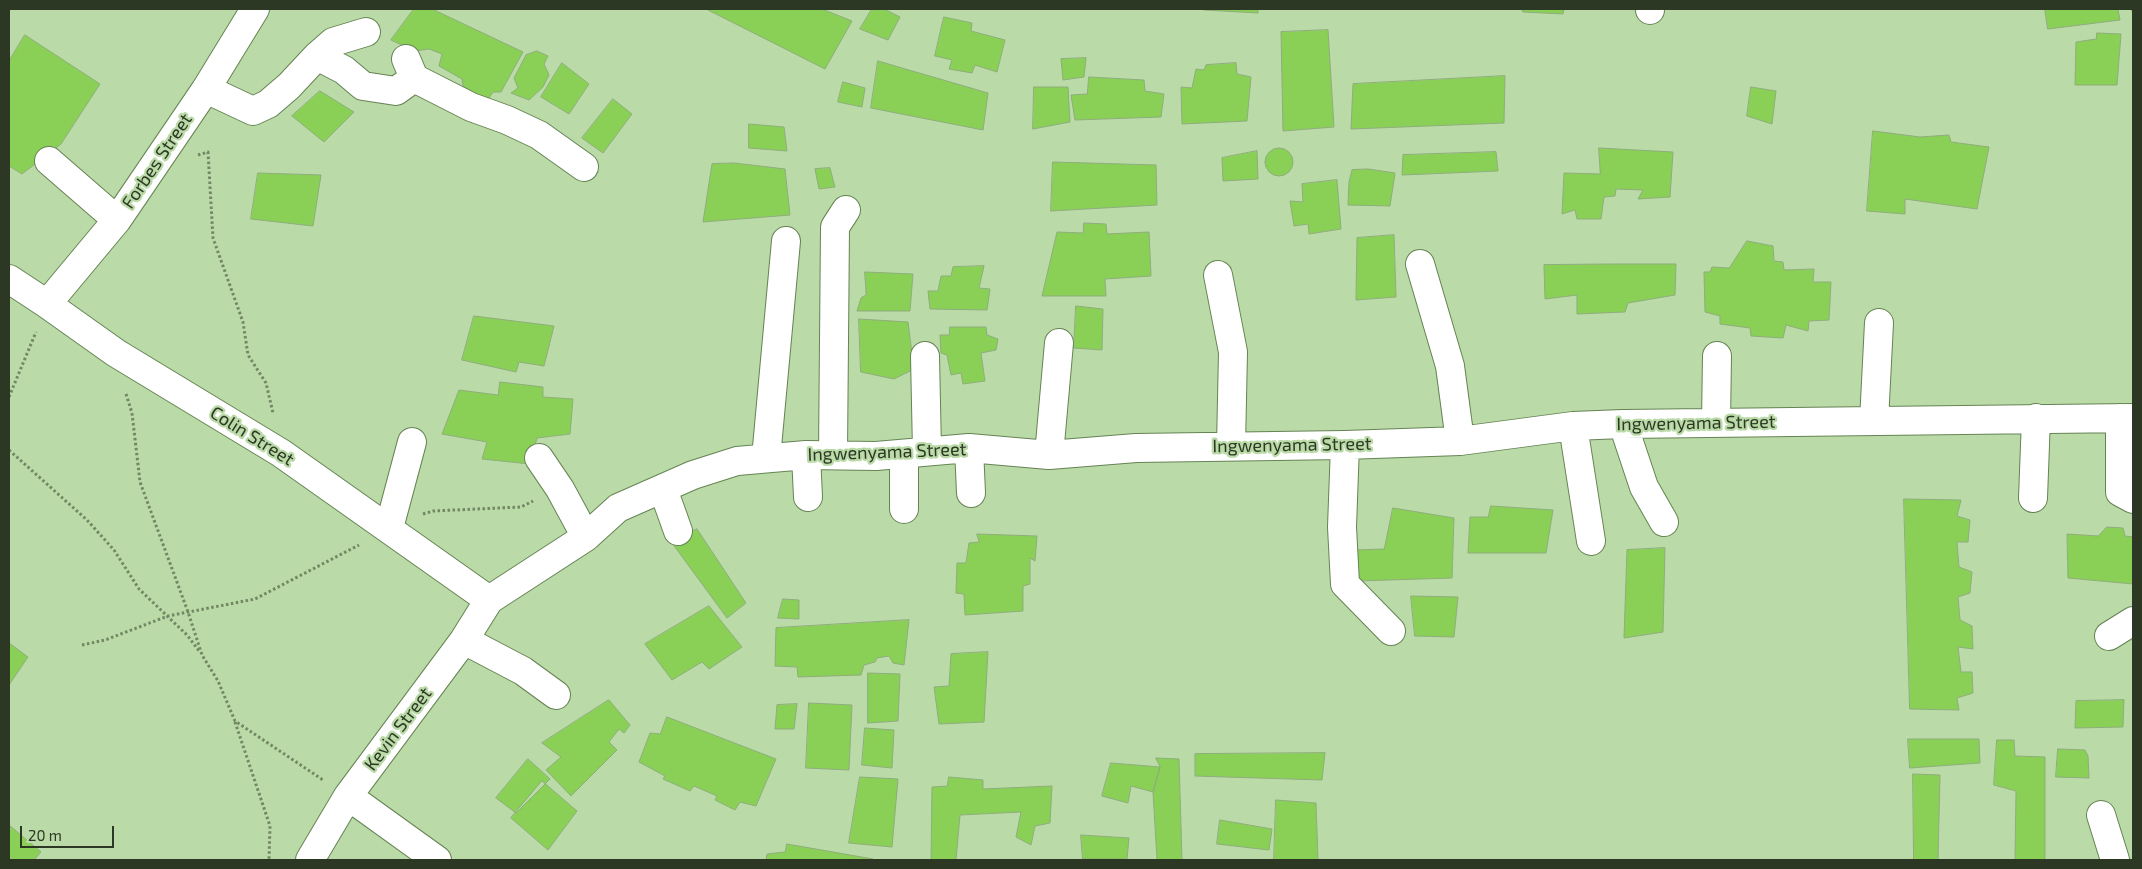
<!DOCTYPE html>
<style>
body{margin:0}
#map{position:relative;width:2142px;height:869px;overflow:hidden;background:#badaa7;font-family:"Exo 2",sans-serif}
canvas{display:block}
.frame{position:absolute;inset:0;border:10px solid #2c3824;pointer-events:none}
.scale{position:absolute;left:20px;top:826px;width:94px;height:22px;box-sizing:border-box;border:2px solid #2c3824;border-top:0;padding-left:6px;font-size:15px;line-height:18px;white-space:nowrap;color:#2c3824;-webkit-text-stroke:4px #badaa7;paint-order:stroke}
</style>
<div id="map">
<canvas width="2142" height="869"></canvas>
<div class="frame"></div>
<div class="scale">20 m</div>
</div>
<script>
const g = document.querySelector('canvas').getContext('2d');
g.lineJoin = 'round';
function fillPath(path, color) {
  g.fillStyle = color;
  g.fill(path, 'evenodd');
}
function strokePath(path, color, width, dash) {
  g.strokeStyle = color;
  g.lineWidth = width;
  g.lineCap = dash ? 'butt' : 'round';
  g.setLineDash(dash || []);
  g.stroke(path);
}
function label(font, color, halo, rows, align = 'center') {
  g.font = font + ' "Exo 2",sans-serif';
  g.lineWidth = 4.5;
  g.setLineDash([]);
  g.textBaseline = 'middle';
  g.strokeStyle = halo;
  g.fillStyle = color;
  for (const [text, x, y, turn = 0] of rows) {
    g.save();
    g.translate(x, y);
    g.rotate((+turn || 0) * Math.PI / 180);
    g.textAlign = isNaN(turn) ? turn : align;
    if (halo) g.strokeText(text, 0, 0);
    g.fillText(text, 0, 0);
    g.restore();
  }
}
const building = new Path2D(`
 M414 9H432L523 52 501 92H493L487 101 463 86 462 79 439 66 442 54 429 49 415 51 391 40Z
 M708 9H822L852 21 825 69 708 10Z
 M872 9H884L900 17 888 40 860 29Z
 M1204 9H1258V13L1204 10Z
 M1523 9H1564L1563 14 1523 12Z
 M2045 9H2118L2120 20 2048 29Z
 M944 17 972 23 971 31 1005 40 997 72 975 65 972 73 949 69 952 60 935 56Z
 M1328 30 1334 127 1283 131 1281 32Z
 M2097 33 2121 34 2117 85H2075L2076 42 2096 39Z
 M25 35 100 84 61 144 22 174 9 166V61Z
 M537 51 548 56 544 64 549 75 543 87 529 100 511 93 518 88 514 78 526 55Z
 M1086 58 1084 77 1063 80 1061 59Z
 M878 61 988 93 983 130 871 108Z
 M562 63 589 84 569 114 541 97Z
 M1236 63 1237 74 1251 77 1247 121 1182 124 1181 87 1192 88 1196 69 1204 70 1206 65Z
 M1505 76 1504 123 1351 129 1353 84Z
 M1089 77 1144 80 1145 91 1164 94 1161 117 1075 120 1071 95 1087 94Z
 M843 82 865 88 862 107 838 102Z
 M1034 87H1068L1070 122 1033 129Z
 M1751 87 1776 91 1772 124 1747 116Z
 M320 91 354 112 324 142 292 116Z
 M613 99 632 114 603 153 582 138Z
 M749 124 784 127 787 151 749 148Z
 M1873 131 1920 137 1949 135 1951 142 1989 147 1977 209 1905 199V214L1867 211Z
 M1265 162a14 14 0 1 1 28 0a14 14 0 1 1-28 0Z
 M1599 148 1673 152 1670 197 1638 199 1643 190 1616 189 1615 196 1604 197 1601 219H1577L1575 210 1562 214 1564 173 1600 174Z
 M1257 151 1258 179 1223 181 1222 158Z
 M1496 152 1498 171 1402 175 1403 155Z
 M1053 162 1156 165 1157 205 1051 211Z
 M734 163 785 169 790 215 703 222 712 164Z
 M830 168 835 187 819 189 815 169Z
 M1368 169 1395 173 1390 206 1348 205 1349 182 1352 170Z
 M258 173 321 175 313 226 251 219Z
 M1337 180 1341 229 1309 234 1308 224 1294 226 1290 201 1303 202 1302 184Z
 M1084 223 1106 224 1107 234 1149 232 1151 276 1105 279 1106 296H1042L1057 232 1083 233Z
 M1394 235 1396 297 1356 300 1357 238Z
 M1747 241 1773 246 1774 261 1783 262 1784 270 1814 269 1813 282H1831L1829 320 1809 321 1808 331 1786 325 1783 338 1751 336 1750 328 1720 324V316L1705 312 1704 272H1710L1712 267 1729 268Z
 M1610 264H1676L1675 295 1628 303 1625 312 1577 314V295L1545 299 1544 265Z
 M984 266 979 288 990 289 987 310 930 309 928 291H938L941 276H951L953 267Z
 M865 272 913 274 910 311H857L861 298 866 295Z
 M1076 306 1103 309 1102 350 1074 348Z
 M474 316 554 326 544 366 519 362 516 372 462 360Z
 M859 319 908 322 914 369 894 379 861 372Z
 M950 327H986L987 335 998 339 996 350 981 353 985 381 963 384 961 373 951 375 947 355 941 353 940 335H949Z
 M500 382 543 387V397L573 399 570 434 537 438 530 464 482 459 487 442 442 434 459 390 498 395Z
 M1904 499 1961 500 1957 516 1970 520 1968 542H1957L1959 567 1972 572 1970 593 1958 597 1960 620 1972 626 1973 649 1958 647 1961 672H1972L1973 693 1957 698 1959 710 1910 709Z
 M1491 506 1553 510 1546 553H1468L1470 517H1488Z
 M1393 508 1454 518 1452 578 1357 581 1354 550 1384 549Z
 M2107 527 2123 528 2125 536 2133 537V584L2068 578 2067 534 2098 536Z
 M697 529 746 603 727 618 672 543Z
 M977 534 1037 536 1035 561 1030 558V584L1023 586V611L965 615 964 594 956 593 957 563H966L969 543 979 542Z
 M1665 548 1663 632 1624 638 1627 550Z
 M1411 596 1458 597 1454 637 1415 636Z
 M783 599 799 600V619L778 618Z
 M709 606 742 647 709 669 702 662 672 680 645 644Z
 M909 620 904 665 893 663 889 656 877 658 875 662 864 665 861 675 798 677 797 667 775 666 776 628Z
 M9 643 28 657 9 685Z
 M988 652 984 722 939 724 934 687 949 686 951 654Z
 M868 673 900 674 898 721 868 723Z
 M609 700 630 725 624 733 619 729 609 742 617 750 571 796 546 770 561 757 542 743Z
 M2124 700 2123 727 2075 728 2076 701Z
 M809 703 852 705 849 770 806 768Z
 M797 704 794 729H775L777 705Z
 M667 717 776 759 756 806 740 802 735 810 715 800 717 796 694 786 690 791 663 779 665 776 639 762 650 733 660 734Z
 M865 728 894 730 892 768 862 765Z
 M1908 739H1979L1980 763 1910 768Z
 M1997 740H2014L2015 756 2045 757V860H2015L2016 791 1994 785Z
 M2058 749 2085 750 2088 756 2089 778 2056 777Z
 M1325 753 1322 780 1195 776V754Z
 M1156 758 1179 759 1182 860H1157L1153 792 1160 767Z
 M528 759 550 779 516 813 496 798Z
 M1111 763 1160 767 1153 792 1131 786 1128 803 1102 796Z
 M1913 774 1940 775 1938 860H1914Z
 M860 777 898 779 892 847 849 843Z
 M949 777 983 780V789L1052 786 1050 823 1035 826 1031 845 1016 837 1021 812 960 815 956 860H931L932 787 947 786Z
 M542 781 577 811 548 850 511 818Z
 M1276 800 1316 803 1318 860H1274Z
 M1220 820 1272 829 1269 850 1217 844Z
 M9 825 41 852 34 860H9Z
 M1081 835 1129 838 1127 859H1083Z
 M787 844 873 859V860H766L767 854 785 852Z`);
fillPath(building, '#8ad057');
strokePath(building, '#8ead7c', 1);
const minor = new Path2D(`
 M1650 10V9
 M317 56 344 70 363 86 396 91 414 78 406 59
 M414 78 471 107 507 120 539 135 584 167
 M206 89 253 111 268 104 289 86 317 56 333 42 366 32
 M49 161 117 220
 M1420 264 1450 366 1460 441
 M1218 275 1233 352 1231 446
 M9 279 47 304 116 353 281 453 489 600
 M47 304 117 220 206 89 255 9
 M925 356 927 451
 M2120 418V492L2133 499
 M1874 421 1879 323
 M1716 422 1717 356
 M1623 424 1644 487 1664 522
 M1573 426 1591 541
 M1345 445 1342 527 1345 584 1391 631
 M969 448 971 493
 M833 454 835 227 846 210
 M806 455 808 497
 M1049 455 1059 343
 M539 458 560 489 586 537
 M766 458 786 241
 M663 489 678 531
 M2033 498 2036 418
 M904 509V454
 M389 528 412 442
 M2109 636 2133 621
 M464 640 523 671 556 695
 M348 796 437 860
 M2101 815 2115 860
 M310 860 348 796 464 640 489 600 586 537 618 508 693 475 737 461 806 455 876 456 969 448 1049 455 1136 448 1345 445 1460 441 1573 426 1623 424 2133 418`);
strokePath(minor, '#668354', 30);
strokePath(new Path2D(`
 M2133 9V11
 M198 155 208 152 213 238 243 322 248 355 266 383 273 413
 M126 394 132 413 140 482 188 612 202 655 218 681 235 721 323 780
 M9 397 36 332
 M9 450 87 520 114 550 139 589 187 635 200 652
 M423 514 433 511 521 507 533 501
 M82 645 105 640 168 616 255 599 359 545
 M235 722 270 826 269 860`), '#728865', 3, [2.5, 2.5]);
strokePath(minor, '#fff', 28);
label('18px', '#2c3824', '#badaa7', [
 ["Forbes Street",157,161,-56],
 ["Ingwenyama Street",1696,423,-1],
 ["Colin Street",252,436,32],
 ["Ingwenyama Street",1292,445,-1],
 ["Ingwenyama Street",887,452,-2],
 ["Kevin Street",398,729,-53]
]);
</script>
